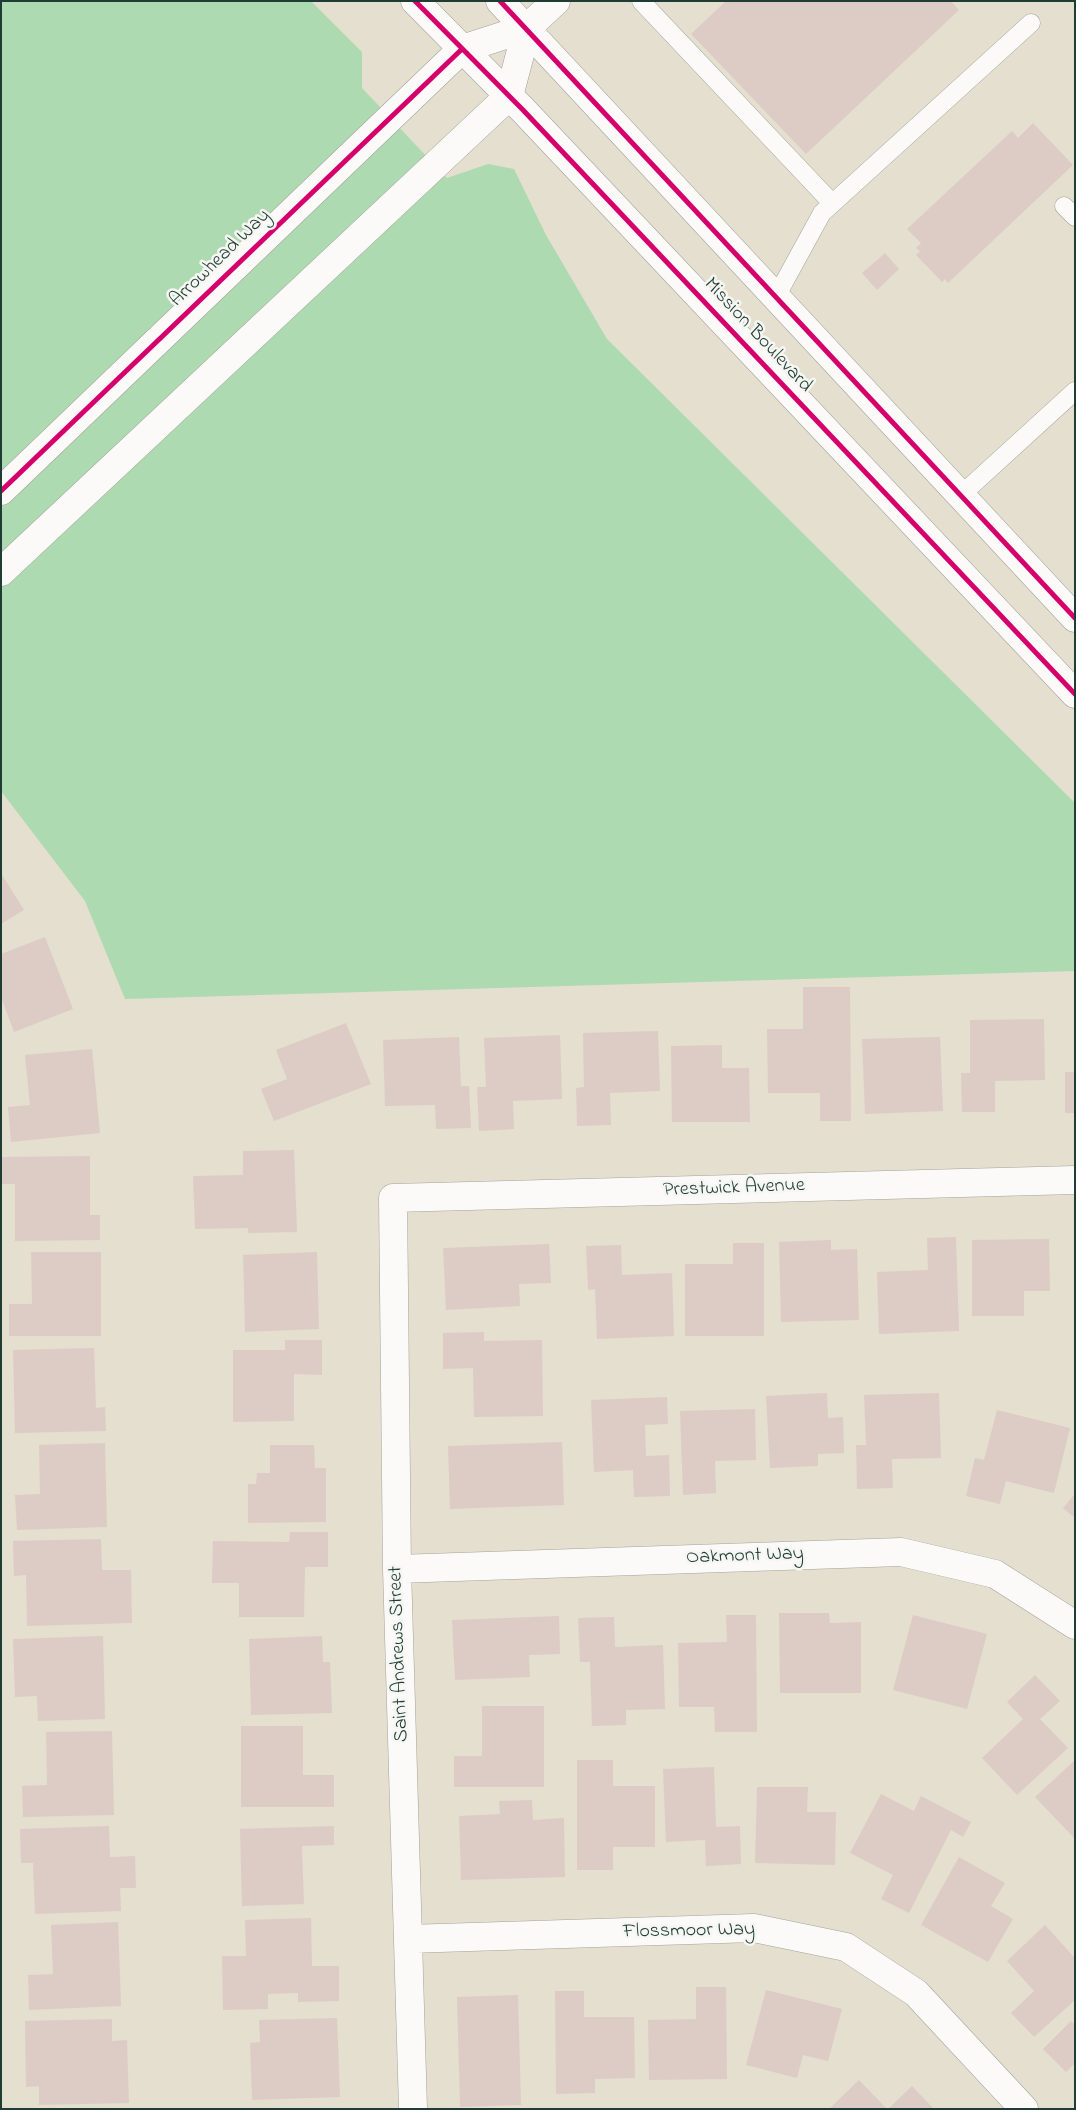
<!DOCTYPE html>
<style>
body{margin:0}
#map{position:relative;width:1076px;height:2110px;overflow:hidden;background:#e4dfcf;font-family:"Indie Flower",sans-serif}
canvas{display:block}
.frame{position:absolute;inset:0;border:2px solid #1f3d34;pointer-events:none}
</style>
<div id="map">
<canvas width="1076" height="2110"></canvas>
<div class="frame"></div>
</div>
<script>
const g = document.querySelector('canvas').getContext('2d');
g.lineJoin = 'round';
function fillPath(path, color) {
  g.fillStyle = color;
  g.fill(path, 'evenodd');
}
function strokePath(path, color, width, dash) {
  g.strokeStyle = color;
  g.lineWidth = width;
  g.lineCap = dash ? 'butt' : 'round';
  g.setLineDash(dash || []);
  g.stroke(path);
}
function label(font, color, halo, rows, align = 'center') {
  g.font = font + ' "Indie Flower",sans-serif';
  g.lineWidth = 5;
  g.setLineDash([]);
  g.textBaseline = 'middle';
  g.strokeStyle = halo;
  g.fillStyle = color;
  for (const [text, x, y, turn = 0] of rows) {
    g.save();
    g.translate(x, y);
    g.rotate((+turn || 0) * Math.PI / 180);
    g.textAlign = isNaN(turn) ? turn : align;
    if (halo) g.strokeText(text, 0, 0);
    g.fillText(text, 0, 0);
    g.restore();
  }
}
fillPath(new Path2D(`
 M1 1H311L362 52V88L447 178 488 164 514 169 546 235 607 339 1075 803V971L125 999 85 901 1 791Z`), '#aedab1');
fillPath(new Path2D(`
 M726 1H951L959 10 806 154 691 34Z
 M1033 123 1073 165 948 283 945 279 942 282 916 255 920 251 916 248 921 243 907 229 1012 131 1018 138Z
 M885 253 899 269 877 290 862 273Z
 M1 873 24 910 1 924Z
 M45 937 73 1009 14 1032 1 997V954Z
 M803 987H850L851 1121H820V1093H768L767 1029H803Z
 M1044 1019 1045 1080 995 1081V1112H962L961 1073H970V1020Z
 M346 1023 371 1084 274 1121 261 1089 287 1079 276 1050Z
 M658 1031 660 1091 610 1093 611 1125 577 1126 576 1088 584 1087 583 1033Z
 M560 1035 562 1099 513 1101 514 1129 479 1131 477 1087H486L484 1038Z
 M459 1037 461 1086H469L471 1128 436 1129 435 1105 385 1106 383 1040Z
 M940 1037 943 1111 865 1114 862 1039Z
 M722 1045V1068H749L750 1122H672L671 1046Z
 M92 1049 100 1133 11 1142 8 1107 30 1105 25 1055Z
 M1065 1072H1075V1113H1065Z
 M294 1150 297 1232 248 1233V1228L195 1229 193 1176 243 1175V1151Z
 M90 1156V1215H100V1240L15 1241V1184H2V1157Z
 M956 1237 959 1331 879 1334 877 1272 928 1270 927 1238Z
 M1049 1239 1050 1291H1024V1316H972V1240Z
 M831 1240V1250L857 1249 859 1320 781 1322 779 1242Z
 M733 1243H764V1336H685V1264H733Z
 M549 1244 551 1283 519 1284 520 1306 446 1310 443 1248Z
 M621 1245 622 1275 672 1273 674 1336 597 1339 595 1289 588 1290 586 1246Z
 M31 1252H101V1336H9V1304H32Z
 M317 1252 319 1329 245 1332 243 1255Z
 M484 1332V1341L542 1340 543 1416 474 1417 473 1368 443 1369V1333Z
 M285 1340H322V1375L294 1374V1421L233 1422V1350H285Z
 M94 1348 96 1408 105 1407 106 1431 15 1433 13 1350Z
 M827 1393 828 1418 843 1417 844 1453 818 1454V1466L770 1468 766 1396Z
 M939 1393 941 1458 892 1459 893 1488 857 1489 856 1445H866L864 1395Z
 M667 1397 668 1424 645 1425 646 1456 669 1455 670 1496 634 1497 633 1470 594 1472 591 1400Z
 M755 1409 756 1460 715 1461 716 1493 683 1495 680 1411Z
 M997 1410 1070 1428 1054 1493 1006 1481 1000 1504 966 1496 975 1458 984 1460Z
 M562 1442 564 1505 450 1509 448 1446Z
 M105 1443 107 1527 17 1530 15 1495 40 1494 39 1445Z
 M270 1445H314L315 1468H326V1522L248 1523V1484H256L257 1473H270Z
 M1075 1494V1518L1063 1508Z
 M290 1532H328V1567H305L304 1617H239V1583H212L213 1541 289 1542Z
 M101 1539 102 1570H131L132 1623 27 1626 26 1575 14 1576 13 1541Z
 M779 1613H829L830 1623 861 1622V1693H780Z
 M726 1615H756L757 1732H715L714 1707H679L678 1643 727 1642Z
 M913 1615 987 1634 967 1709 893 1690Z
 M559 1616 560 1654 529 1655 530 1677 455 1680 452 1620Z
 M614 1617 615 1647 663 1645 665 1709 626 1710V1725L592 1726 590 1662H580L578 1618Z
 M103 1636 105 1719 38 1721 37 1696 15 1697 13 1639Z
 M322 1636 323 1662H330L332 1713 251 1715 249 1639Z
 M1035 1675 1060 1701 1040 1719 1068 1748 1017 1795 982 1758 1023 1719 1007 1702Z
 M482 1706H544V1787H454V1756H482Z
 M241 1726H303V1775H334V1807H241Z
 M112 1731 114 1815 23 1817 22 1786 47 1785 46 1732Z
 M577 1760H613V1786H655V1847H613V1870H577Z
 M1075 1760V1839L1035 1797Z
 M714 1767 716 1827 740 1826 741 1864 706 1866 705 1840 666 1842 663 1769Z
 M757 1787H808L807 1812H836L835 1865 755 1863Z
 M881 1794 914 1811 921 1796 971 1822 963 1837 951 1830 909 1913 881 1899 893 1875 850 1853Z
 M532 1800 533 1820 564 1818 565 1877 461 1880 459 1816 500 1814 499 1801Z
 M109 1826 110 1857 135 1856 136 1888H120L121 1911 35 1914 33 1863H21L20 1829Z
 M334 1826V1845L302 1846 304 1904 242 1906 240 1829Z
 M959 1857 1005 1883 991 1906 1013 1919 988 1962 921 1925Z
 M311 1918 312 1966H339V2001L298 2002V1993L268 1994V2009L223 2010 222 1956H246L245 1920Z
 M118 1922 121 2006 29 2010 28 1975 53 1974 51 1925Z
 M1045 1925 1075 1958V2000L1034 2037 1011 2013 1034 1991 1007 1961Z
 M696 1987H726L727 2079 649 2080 648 2020 696 2019Z
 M766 1990 842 2009 828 2061 803 2055 797 2078 746 2065Z
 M555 1991H584V2017H634L635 2078 595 2079V2093L556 2094Z
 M518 1995 521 2105 460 2107 457 1997Z
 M337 2018 340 2097 252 2100 250 2043 260 2042 259 2020Z
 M112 2019V2041L127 2040 129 2103 39 2105V2086L26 2087 25 2021Z
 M1071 2021 1075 2025V2063L1066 2072 1043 2049Z
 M859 2080 887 2109H829Z
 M912 2086 934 2109H888Z`), '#ddccc5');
const lane = new Path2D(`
 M641 1 832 203
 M1064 206 1075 217
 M776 297 822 213 1031 23
 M961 495 1075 391`);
const street = new Path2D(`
 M1 491 462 49 527 28 556 1
 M1 572 509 96 527 28
 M397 1569 901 1552 995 1574 1075 1625
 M408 1939 754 1928 846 1947 916 1993 1024 2109
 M413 2109 397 1569 393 1198 1075 1180`);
const primary = new Path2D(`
 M415 1 523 110 1075 694
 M500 1 1075 618`);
strokePath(lane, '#a2a399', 19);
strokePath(street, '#a2a399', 29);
strokePath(primary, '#a2a399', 29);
strokePath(lane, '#fbfaf8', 18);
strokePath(street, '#fbfaf8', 28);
strokePath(primary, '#fbfaf8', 28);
strokePath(new Path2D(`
 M415 1 523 110 1075 694
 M500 1 1075 618
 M1 491 462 49`), '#d6006c', 5);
label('20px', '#1f3d34', '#f6f6f2', [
 ["Arrowhead Way",221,259,-44],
 ["Mission Boulevard",757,336,47],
 ["Prestwick Avenue",734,1189,-2],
 ["Oakmont Way",745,1557,-2],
 ["Saint Andrews Street",400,1654,-92],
 ["Flossmoor Way",689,1932,-1]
]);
</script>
